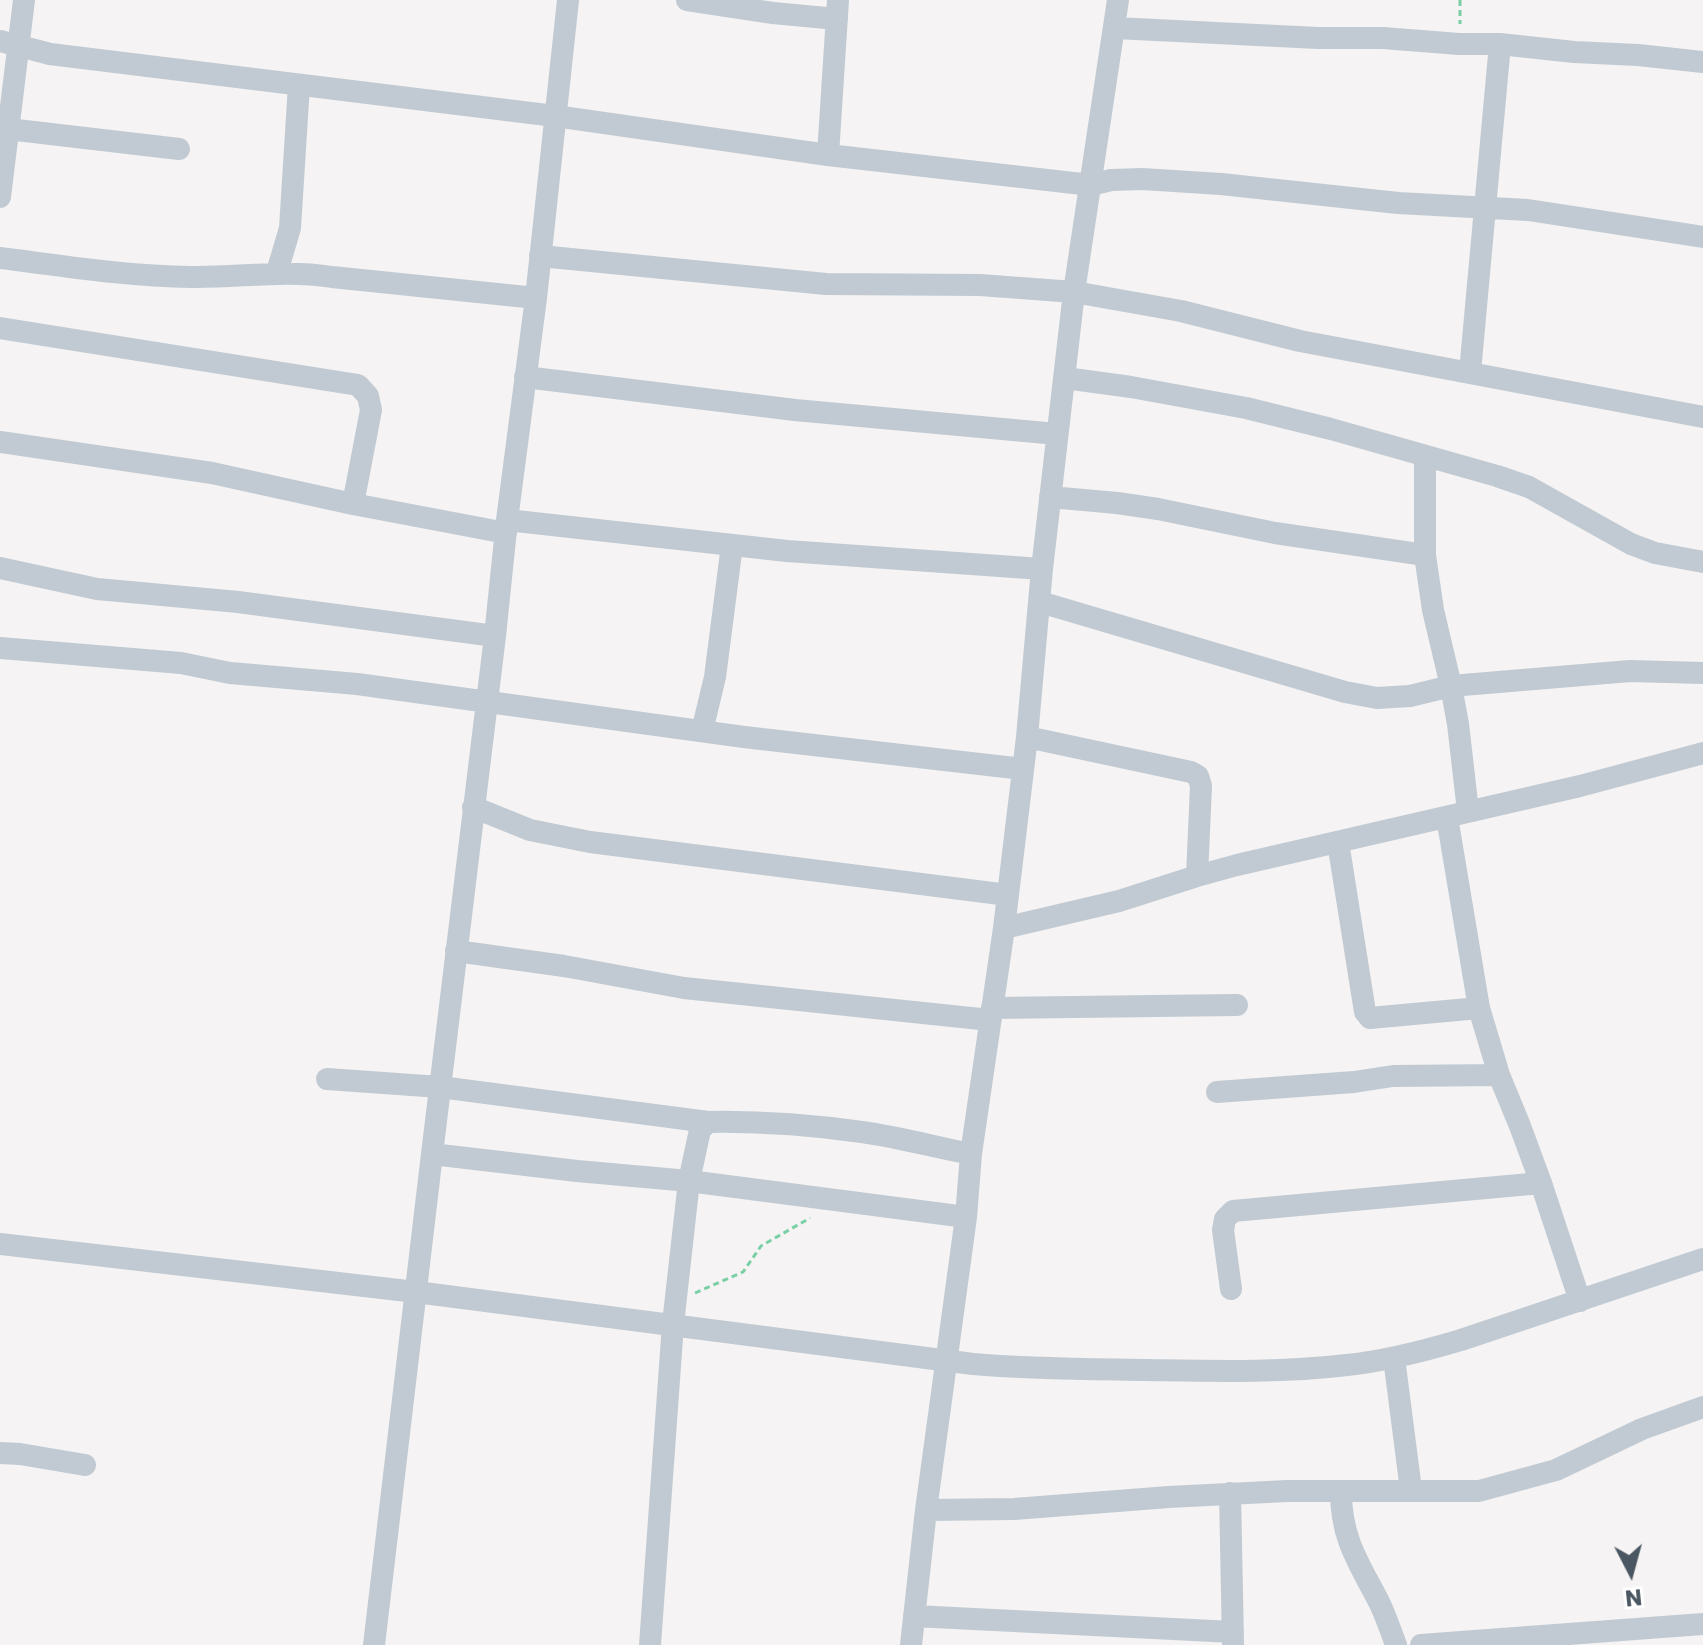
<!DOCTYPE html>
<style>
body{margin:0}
#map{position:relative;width:1703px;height:1645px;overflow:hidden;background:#f5f3f3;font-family:Poppins,sans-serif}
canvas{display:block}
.north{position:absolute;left:1591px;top:1533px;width:80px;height:80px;-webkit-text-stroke:6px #fff;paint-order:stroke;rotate:174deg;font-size:22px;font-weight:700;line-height:32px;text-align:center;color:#4a5661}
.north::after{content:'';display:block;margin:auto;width:28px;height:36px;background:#4a5661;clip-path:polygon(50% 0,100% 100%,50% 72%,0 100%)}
</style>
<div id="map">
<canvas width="1703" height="1645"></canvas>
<div class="north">N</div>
</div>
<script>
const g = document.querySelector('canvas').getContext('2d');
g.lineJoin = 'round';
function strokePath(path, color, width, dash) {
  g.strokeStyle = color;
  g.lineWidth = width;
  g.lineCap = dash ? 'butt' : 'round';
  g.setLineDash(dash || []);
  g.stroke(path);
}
strokePath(new Path2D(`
 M1460 0V24
 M695 1293 743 1272 761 1246 810 1218`), '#7ad0a6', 3, [6, 4]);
strokePath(new Path2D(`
 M687 0 773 13 837 19
 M1115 28 1318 38H1383L1459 44H1500L1574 52 1638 55 1703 62
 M0 41 50 54 555 116 828 155 1091 185 1111 180 1142 179 1221 184 1398 203 1528 210 1703 237
 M8 129 179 149
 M828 155 838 0
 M0 197 24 0
 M540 256 826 284 980 285 1074 292 1181 311 1300 341 1703 417
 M0 258C64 266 126 276 191 277 239 278 283 269 332 277L536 298
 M277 272 290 228 299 85
 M0 328 358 385 368 396 371 410 353 504
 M1470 372 1500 44
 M525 377 795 410 1057 434
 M1065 378 1131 387 1246 408 1331 429 1497 476 1529 487 1631 544 1655 553 1703 562
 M0 442 212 473 353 504 506 533
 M1425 456V555L1433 610 1451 686 1458 724 1468 811
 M1050 497 1117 503 1158 509 1275 533 1425 555
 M507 520 787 551 1042 569
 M0 568 97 589 238 602 495 636
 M1040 602 1345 692 1377 698 1410 696 1451 686 1630 671 1703 673
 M0 648 181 663 230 673 357 684 744 737 1023 769
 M702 731 715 677 732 545
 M1027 737 1191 772 1198 776 1201 786 1197 876
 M473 807 530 830 590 842 1008 895
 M1447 817 1479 1008 1499 1075 1520 1126 1541 1183 1580 1301
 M1338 842 1365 1012 1370 1018 1479 1008
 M1004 928 1119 901 1197 876 1237 865 1580 786 1703 753
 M456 951 564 966 684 988 990 1020
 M992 1008 1237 1005
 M327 1079 440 1087 708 1122
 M1217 1092 1354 1082 1393 1076 1499 1075
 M432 1154 577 1171 689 1181 966 1217
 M0 1244 416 1292 973 1364C1030 1369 1087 1369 1145 1370 1212 1371 1280 1373 1347 1365 1386 1361 1424 1351 1461 1340L1703 1259
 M1231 1289 1223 1230 1225 1219 1233 1211 1541 1183
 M1394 1358 1411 1490
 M0 1453 20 1454 85 1465
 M1341 1492C1341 1539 1359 1563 1380 1604 1386 1617 1391 1631 1396 1645
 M1230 1493 1233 1644
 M926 1510 1014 1509 1169 1497 1287 1491H1479L1556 1470 1642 1429 1703 1407
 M914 1616 1233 1632
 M374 1645 432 1154 495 636 507 520 536 298 568 0
 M650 1645 673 1324 689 1181 700 1130 708 1122C759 1121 811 1125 862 1132 898 1137 935 1147 971 1154
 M911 1645 926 1510 966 1217 971 1154 1004 928 1027 737 1042 569 1074 292 1118 0
 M1421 1645 1703 1624`), '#c1cad2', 22);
</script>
